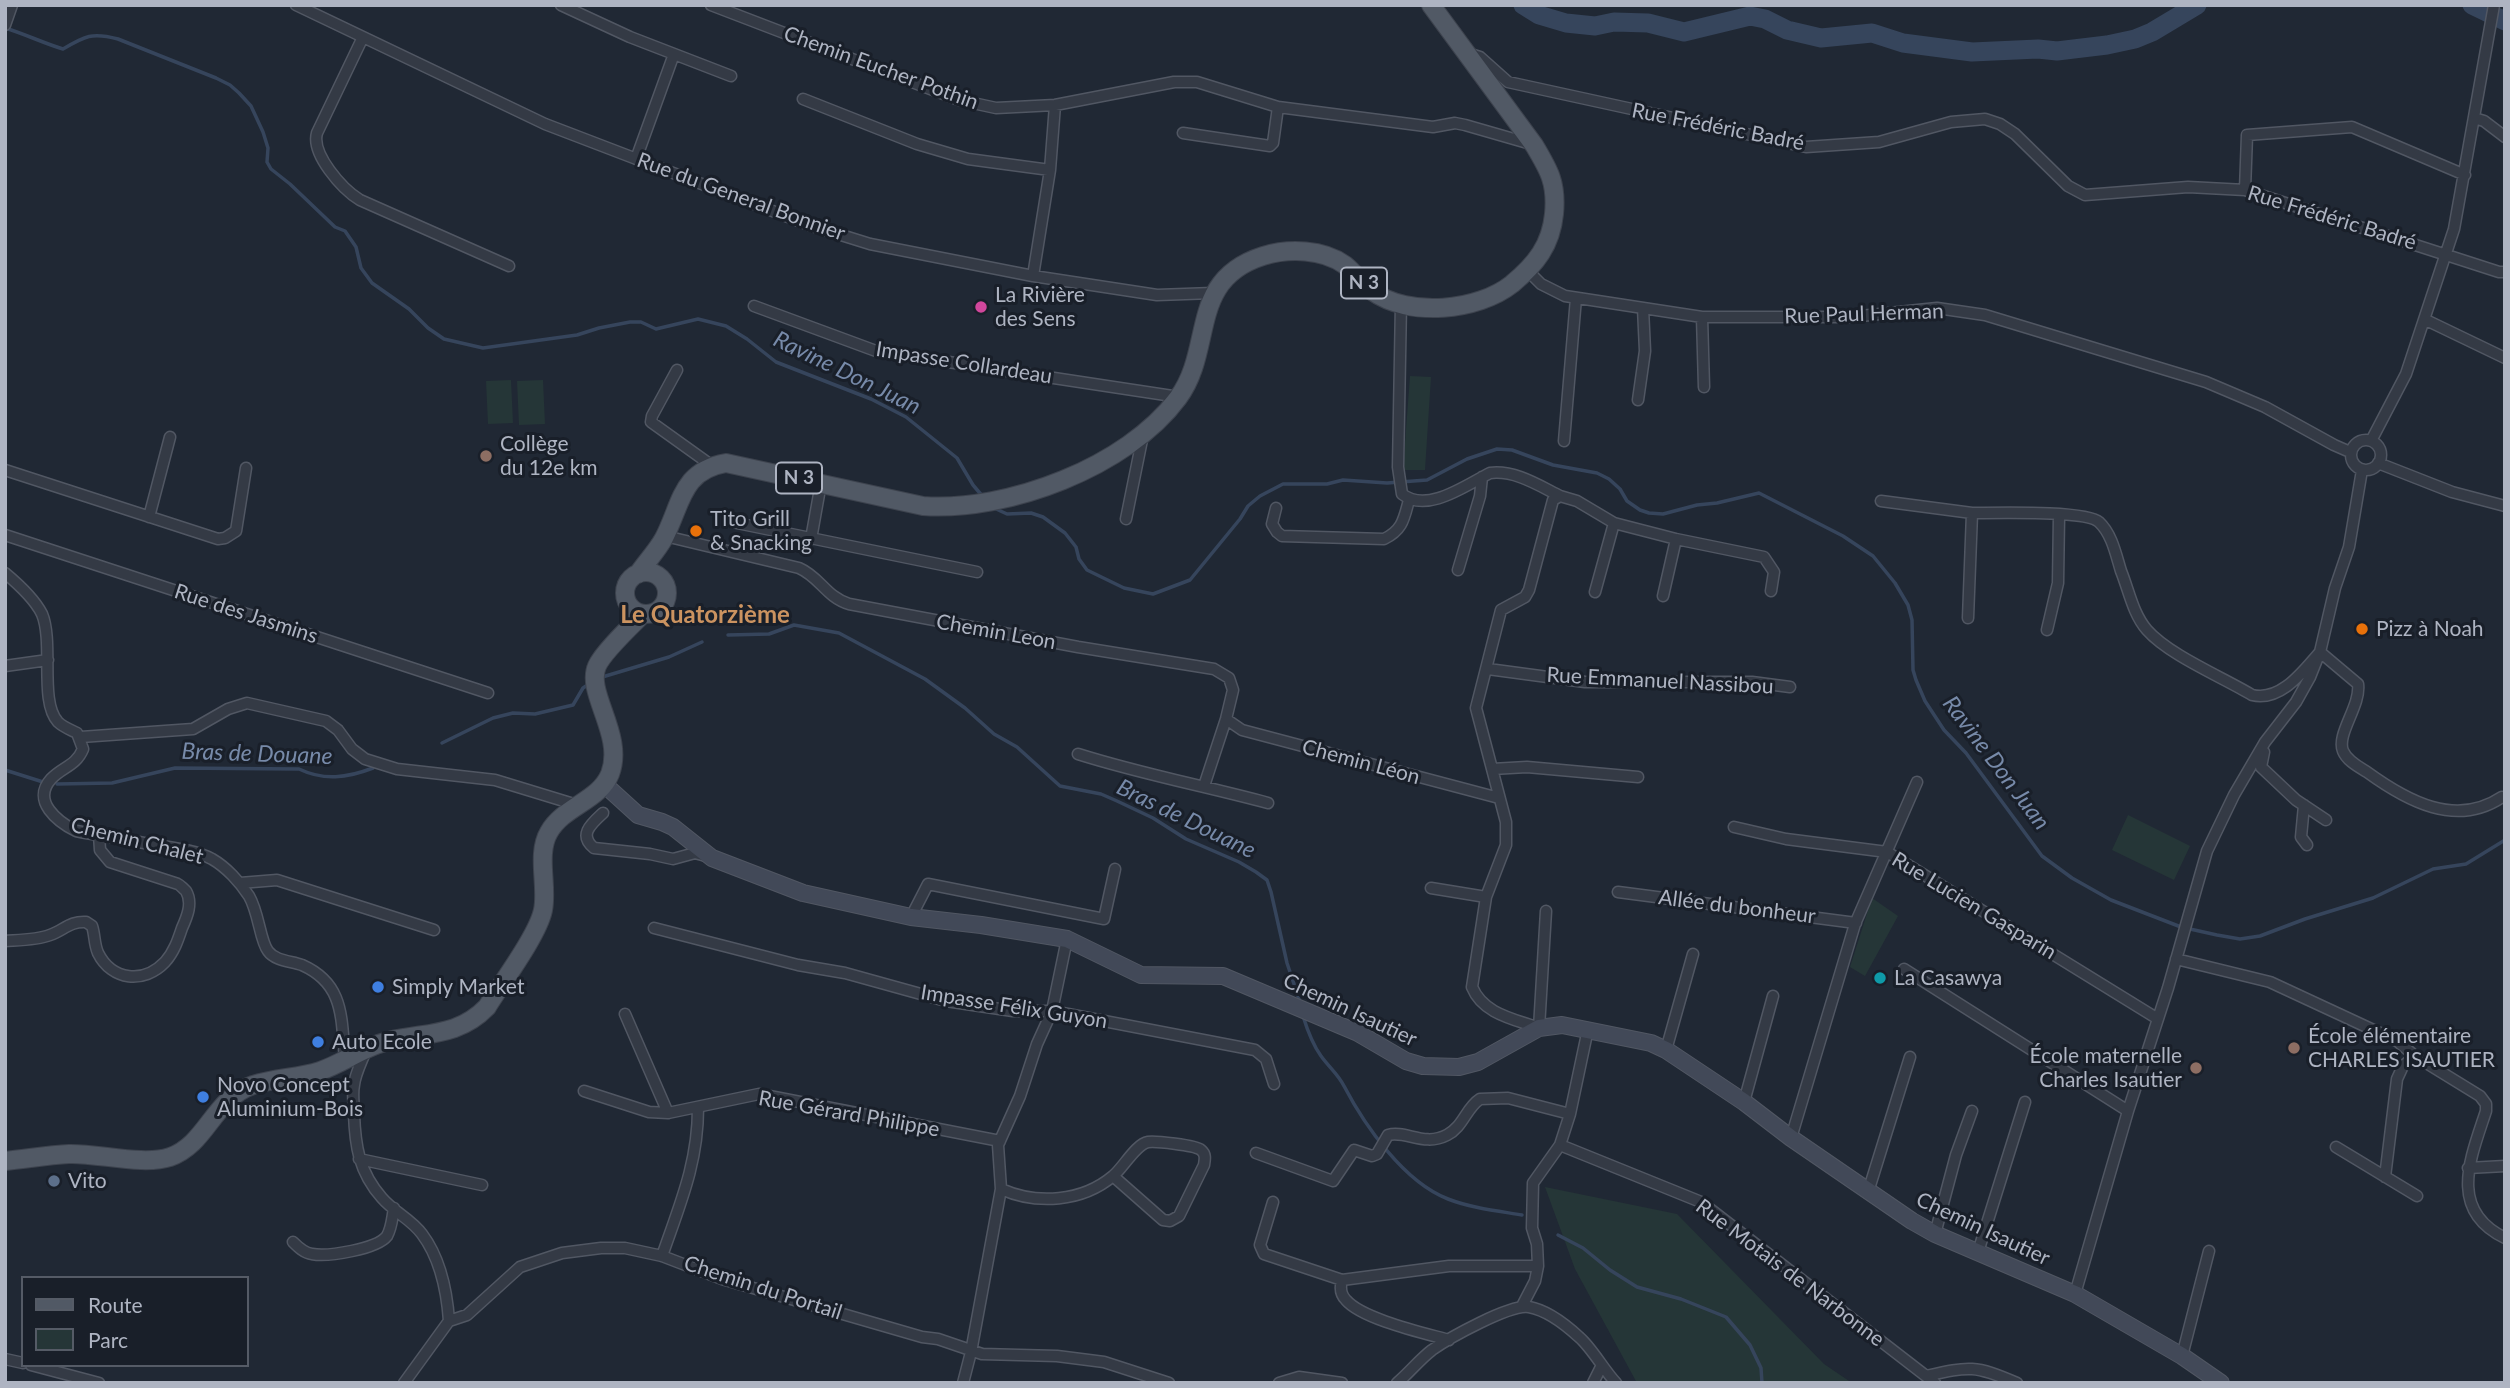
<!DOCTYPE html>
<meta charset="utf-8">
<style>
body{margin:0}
#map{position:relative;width:2510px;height:1388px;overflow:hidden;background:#202834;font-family:Lato,sans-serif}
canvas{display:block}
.frame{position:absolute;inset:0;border:7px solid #aeb4c2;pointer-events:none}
.legend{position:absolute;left:21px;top:1276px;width:228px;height:91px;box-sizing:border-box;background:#191f29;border:2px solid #555b66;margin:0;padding:9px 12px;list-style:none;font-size:21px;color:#aeb4c2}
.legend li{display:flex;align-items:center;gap:14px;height:35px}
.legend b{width:35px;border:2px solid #555b66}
</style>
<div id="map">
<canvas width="2510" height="1388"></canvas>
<div class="frame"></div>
<ul class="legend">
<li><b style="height:9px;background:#515965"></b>Route</li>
<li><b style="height:19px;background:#253637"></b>Parc</li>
</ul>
</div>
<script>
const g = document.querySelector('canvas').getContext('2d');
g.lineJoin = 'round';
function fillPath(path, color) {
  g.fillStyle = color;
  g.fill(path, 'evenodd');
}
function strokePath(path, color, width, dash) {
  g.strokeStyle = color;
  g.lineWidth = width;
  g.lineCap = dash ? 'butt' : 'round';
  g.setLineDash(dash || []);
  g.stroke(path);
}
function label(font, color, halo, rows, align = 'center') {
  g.font = font + ' Lato,sans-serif';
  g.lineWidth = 6;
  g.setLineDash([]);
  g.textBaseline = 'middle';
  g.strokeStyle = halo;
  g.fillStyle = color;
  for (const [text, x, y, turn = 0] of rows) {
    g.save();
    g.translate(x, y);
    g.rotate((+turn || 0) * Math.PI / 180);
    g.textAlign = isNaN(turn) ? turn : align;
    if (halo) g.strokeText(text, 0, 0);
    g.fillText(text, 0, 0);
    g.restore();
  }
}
fillPath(new Path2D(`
 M1410 376 1431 377 1425 470H1403Z
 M511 380 513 423 488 424 486 381Z
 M543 380 545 424 519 425 517 381Z
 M2128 815 2190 846 2174 880 2112 850Z
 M1872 898 1898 916 1865 976 1850 967Z
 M1545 1187 1677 1214 1824 1364 1852 1383H1637L1575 1269Z`), '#253637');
strokePath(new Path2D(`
 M5 28C25 34 43 43 63 49 85 36 92 32 118 39L216 78 230 85 239 93 251 106 263 132 268 148 267 162 271 169 290 184 335 227 345 231 356 247 361 268 372 283 409 309 428 328 444 339 483 348 577 335 599 328 630 322H641L656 329 698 319 726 326 747 339 776 362 871 399 906 417 957 458 973 485 984 498
 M994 508 1007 514 1031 513 1043 517 1065 533 1076 547 1079 559 1087 570 1124 588 1153 594 1190 580 1240 519 1248 506 1260 496 1283 484H1327L1343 480 1387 483 1427 480 1467 459 1497 449 1512 450 1553 465 1597 473 1609 479 1620 489 1627 501 1640 510 1649 513 1663 514 1697 505 1717 503 1759 493 1843 536 1873 556 1895 583 1908 605 1912 620 1913 670 1916 680 1925 701 1944 730 1966 753 2042 856 2072 878 2111 900 2181 927 2217 935 2240 939 2260 936 2305 919 2373 898 2433 869 2466 864 2505 840
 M728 635 769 634 794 625 839 633 925 679 965 708 994 734 1017 747 1060 786 1101 794 1117 801 1153 818 1186 839 1239 862 1256 872 1267 880 1271 892 1287 963 1300 1002
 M599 678 669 657 702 642
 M442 743 493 718 513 713 535 714 573 705 583 688 589 684
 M5 770 43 782
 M57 784 112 783 175 768 299 769C324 781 347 778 373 768
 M1303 1016C1307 1029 1313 1045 1321 1056 1328 1066 1338 1074 1344 1086 1365 1126 1404 1182 1448 1199 1471 1208 1498 1211 1522 1215
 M1558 1235 1583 1248 1610 1270 1637 1287 1681 1299 1726 1317 1750 1345 1761 1368 1762 1383`), '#36455c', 3.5);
strokePath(new Path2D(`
 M1523 5 1539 15 1566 23 1595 26 1614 22 1648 23 1684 32 1750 16 1765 19 1787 30 1821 38 1872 33 1903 43 1972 52 2038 49 2057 51 2107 45 2135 39 2152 32 2197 5
 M2472 5 2505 21`), '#36455c', 19);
const minor = new Path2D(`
 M296 5 545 124 809 225 870 244 1033 276 1157 295 1213 293
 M561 5 630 37 731 76
 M711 5 959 100 996 108 1055 105 1174 82H1197L1278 107 1433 127 1455 123 1465 125 1531 144
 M5 25 12 5
 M363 37 317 133C311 154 342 189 360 200L509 266
 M1467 53 1480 57 1508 82 1806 147 1879 142 1951 122 1985 119 2000 124 2015 134 2068 186 2085 195 2188 187 2245 190 2499 272H2505
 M803 99 917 144 968 159 1050 170
 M2474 118 2484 121 2505 137
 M1183 133 1270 146 1273 143 1278 107
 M636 159 674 54
 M2245 190 2247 135 2352 127 2465 175
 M1528 271 1541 284 1565 296 1702 317H1851L1937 308 1985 315 2206 382 2265 407 2334 445 2350 452
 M1033 276 1050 170 1055 105
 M1401 303 1398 467 1402 494C1427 514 1466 485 1490 473 1515 470 1538 485 1560 496
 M754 306 876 351 1179 397
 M1702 317 1704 387
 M2426 320 2505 358
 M677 370 652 416 651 422 711 465
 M1638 400 1645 351 1643 308
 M2351 455a15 15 0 1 1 30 0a15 15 0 1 1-30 0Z
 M1564 441 1576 298
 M2371 441 2406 374 2454 229 2494 5
 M2378 463 2452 492 2505 506
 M5 470 218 539 225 538 236 531 246 468
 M1881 501 1972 513
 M1276 508 1272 524 1277 532 1282 536 1384 539C1403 530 1404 518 1409 500
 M149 517 170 437
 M1126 519 1143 435
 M732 522 977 572
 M5 535 488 693
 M665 536 799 568C820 577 826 597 849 604L1078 647 1214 669 1229 678 1233 690 1226 719 1204 786
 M811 539 821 483
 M1458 570 1480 496 1482 477
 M5 573C17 583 35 600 42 614 54 643 39 702 58 722 63 727 71 730 77 733L83 749C76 766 62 767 51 779 31 801 58 822 76 831 102 836 129 840 155 845 174 848 195 850 212 859 226 867 240 882 249 896 259 913 260 941 268 951 275 961 291 961 302 965 345 984 341 1019 345 1059
 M1595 592 1614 523 1676 539 1764 557 1774 572 1771 591
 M1663 596 1676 539
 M1968 618 1972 513C1994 513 2086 510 2099 522 2112 534 2116 555 2121 571 2129 591 2133 614 2147 630 2169 655 2222 677 2252 695 2281 702 2303 671 2320 652L2358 684C2361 706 2336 734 2343 751 2347 761 2359 767 2367 772 2407 801 2456 828 2502 797L2505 798
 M2047 630 2058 583 2059 516
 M5 666 48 660
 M1488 669 1585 682H1752L1790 687
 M1226 719 1242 730 1499 798
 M81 737 193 729 228 709 247 703 326 721 338 730 352 749 365 759 397 769 495 780 577 805
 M2264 752 2261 767 2296 800 2326 820
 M1078 754C1141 774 1205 786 1268 803
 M1492 769 1527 767 1638 777
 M2304 805 2301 837 2307 845
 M603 813C591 824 578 835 594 848L650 854 673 859 695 853 706 856
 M1734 827 1786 839 1887 852 2158 1019
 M240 883 277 880 434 930
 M1431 888 1486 897
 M1618 892 1856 923
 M1546 911 1539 1028C1514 1019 1483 1014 1472 987L1486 897 1506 845V822L1476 708 1501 610 1525 597 1529 590 1553 500 1560 496 1577 501 1614 523
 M911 917 928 884 1104 919 1115 869
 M654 928 798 965 845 973 946 1001 1013 1011H1052L1255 1050 1266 1059 1274 1084
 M5 941C20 940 37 940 50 935 64 930 70 921 86 922L92 926C95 935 94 944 98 953 112 981 144 984 165 962 174 952 178 940 182 928 187 917 193 903 186 891 186 891 179 884 178 884L110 862 100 850 99 835
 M2176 959 2270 982 2397 1041 2415 1056 2480 1096 2486 1104V1111C2471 1157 2447 1210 2505 1238
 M1904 969 2128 1111
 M625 1014 668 1113
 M366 1050C362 1061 355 1074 354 1085 352 1094 354 1104 354 1113 355 1146 359 1172 382 1198 394 1212 411 1219 422 1234 440 1258 447 1292 449 1321
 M1666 1050 1693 954
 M584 1091 649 1112 668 1113 759 1094 1000 1141
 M1744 1102 1773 996
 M1791 1138 1855 924 1917 782
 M1560 1145 1701 1202 1935 1383
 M2336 1147 2417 1196
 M1256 1153 1333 1181 1354 1150 1372 1156 1377 1154 1388 1135C1406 1130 1424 1147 1447 1135 1463 1127 1466 1108 1480 1099L1508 1098 1570 1114
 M359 1159 482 1185
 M2468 1168 2505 1166
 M2385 1177 2397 1079 2403 1066 2415 1056
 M1001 1189C1037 1205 1082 1202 1113 1176 1123 1168 1136 1144 1148 1142 1155 1141 1195 1145 1201 1150 1206 1154 1205 1159 1204 1165L1179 1216 1170 1221 1163 1220 1113 1176
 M1868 1192 1910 1057
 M1273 1202 1260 1245 1264 1254 1342 1280 1449 1266H1538
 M1935 1234 1956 1155 1972 1111
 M293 1242C298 1247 304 1253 312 1254 328 1257 377 1249 387 1236 392 1227 392 1218 394 1208
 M1978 1252 2025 1102
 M662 1256C680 1204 698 1163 698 1108
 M1342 1280C1340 1287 1340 1294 1346 1300 1362 1319 1424 1333 1449 1340
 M2075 1294 2128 1111 2168 988 2207 851 2234 795 2265 742 2296 702 2310 677 2320 652 2335 588 2349 547 2362 470
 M1522 1306 1535 1281 1538 1266 1537 1244 1532 1228 1533 1183 1560 1145 1570 1114 1588 1029
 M2182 1356 2209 1251
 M5 1359 23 1363
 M31 1365 99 1383
 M1926 1376C1970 1366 1975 1365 2017 1383
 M404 1383 449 1321 467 1315 520 1267 562 1253 601 1248H625L662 1256 722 1279 922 1337 938 1339 982 1354 1057 1356 1104 1362 1169 1383
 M963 1383 971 1352 1001 1189 998 1145 1020 1096 1037 1044 1052 1011 1067 939
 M1279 1383 1299 1377 1342 1383
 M1397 1383C1409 1373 1419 1360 1432 1350 1449 1338 1510 1304 1529 1307 1546 1310 1566 1325 1579 1337 1592 1348 1603 1369 1616 1383
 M1593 1383 1601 1367`);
const secondary = new Path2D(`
 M605 785 638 815 662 822 673 827 712 858 803 893 911 917 981 925 1067 939 1141 975 1223 976 1358 1033 1406 1061 1423 1066 1459 1067 1478 1062 1539 1028 1562 1025 1651 1043 1666 1050 1744 1102 1791 1138 1912 1221 1935 1234 2075 1294 2182 1356 2221 1383`);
const primary = new Path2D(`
 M625 593a21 21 0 1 1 42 0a21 21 0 1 1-42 0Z
 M638 574C646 562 657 551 664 538 682 503 681 471 726 463L923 506C1007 512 1127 467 1178 398 1215 348 1187 280 1263 256 1289 248 1323 249 1345 265 1355 273 1362 284 1372 291 1409 318 1478 311 1512 284 1536 264 1551 245 1554 214 1557 183 1549 170 1534 145L1431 5
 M5 1161C26 1159 48 1155 69 1154 98 1153 143 1166 170 1157 207 1144 213 1099 253 1085 275 1078 298 1078 320 1071 344 1063 365 1046 389 1041 426 1032 458 1037 487 1007 501 984 538 935 543 910 548 886 536 854 549 832 564 806 599 801 610 774 625 735 585 693 597 666 603 652 632 625 643 614`);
strokePath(minor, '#515763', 13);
strokePath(secondary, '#515763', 18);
strokePath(primary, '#3d434e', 20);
strokePath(minor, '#343a45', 10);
strokePath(secondary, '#424958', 16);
strokePath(primary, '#515965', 18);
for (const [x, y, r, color] of [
 [981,307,7,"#d1479c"],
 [486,456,7,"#8d6e63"],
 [696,531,7,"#e8710a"],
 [2362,629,7,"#e8710a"],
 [1880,978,7,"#0f9aa8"],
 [378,987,7,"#3f7fe0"],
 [318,1042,7,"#3f7fe0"],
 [2294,1048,7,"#8d6e63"],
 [2196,1068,7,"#8d6e63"],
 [203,1097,7,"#3f7fe0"],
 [54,1181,7,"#5c6f8a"]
]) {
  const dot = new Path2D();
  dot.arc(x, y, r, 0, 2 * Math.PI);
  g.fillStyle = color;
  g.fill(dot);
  strokePath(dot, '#191f29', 2.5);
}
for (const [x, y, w] of [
 [1364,283,46],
 [799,478,46]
]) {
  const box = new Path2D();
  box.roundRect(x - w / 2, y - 15.5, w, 31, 5);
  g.fillStyle = '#191f29';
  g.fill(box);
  strokePath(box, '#aeb4c2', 2);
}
label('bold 19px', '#aeb4c2', null, [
 ["N 3",1364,283],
 ["N 3",799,478]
]);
label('21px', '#aeb4c2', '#191f29', [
 ["Chemin Eucher Pothin",881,68,20],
 ["Rue Frédéric Badré",1718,127,11],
 ["Rue du General Bonnier",741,197,20],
 ["Rue Frédéric Badré",2332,218,17],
 ["Rue Paul Herman",1864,314,-2],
 ["Impasse Collardeau",964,363,9],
 ["Rue des Jasmins",246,614,18],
 ["Chemin Leon",996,632,10],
 ["Rue Emmanuel Nassibou",1660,681,3],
 ["Chemin Léon",1361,762,15],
 ["Chemin Chalet",137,841,14],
 ["Rue Lucien Gasparin",1974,906,31],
 ["Allée du bonheur",1737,907,7],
 ["Impasse Félix Guyon",1014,1007,9],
 ["Chemin Isautier",1350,1010,25],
 ["Rue Gérard Philippe",849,1114,10],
 ["Chemin Isautier",1983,1229,25],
 ["Rue Motais de Narbonne",1790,1273,37],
 ["Chemin du Portail",763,1288,18]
]);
label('21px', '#aeb4c2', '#191f29', [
 ["La Rivière",995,295],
 ["des Sens",995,319],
 ["Collège",500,444],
 ["du 12e km",500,468],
 ["Tito Grill",710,519],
 ["& Snacking",710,543],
 ["Pizz à Noah",2376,629],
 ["La Casawya",1894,978],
 ["Simply Market",392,987],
 ["École élémentaire",2308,1036],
 ["CHARLES ISAUTIER",2308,1060],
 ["Auto Ecole",332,1042],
 ["École maternelle",2182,1056,"right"],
 ["Charles Isautier",2182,1080,"right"],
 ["Novo Concept",217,1085],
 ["Aluminium-Bois",217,1109],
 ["Vito",68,1181]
], 'left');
label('italic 23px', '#778aa9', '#191f29', [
 ["Ravine Don Juan",847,373,26],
 ["Bras de Douane",257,754,2],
 ["Ravine Don Juan",1996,763,53],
 ["Bras de Douane",1186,819,26]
]);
label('bold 24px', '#cb9360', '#191f29', [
 ["Le Quatorzième",705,615]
]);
</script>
